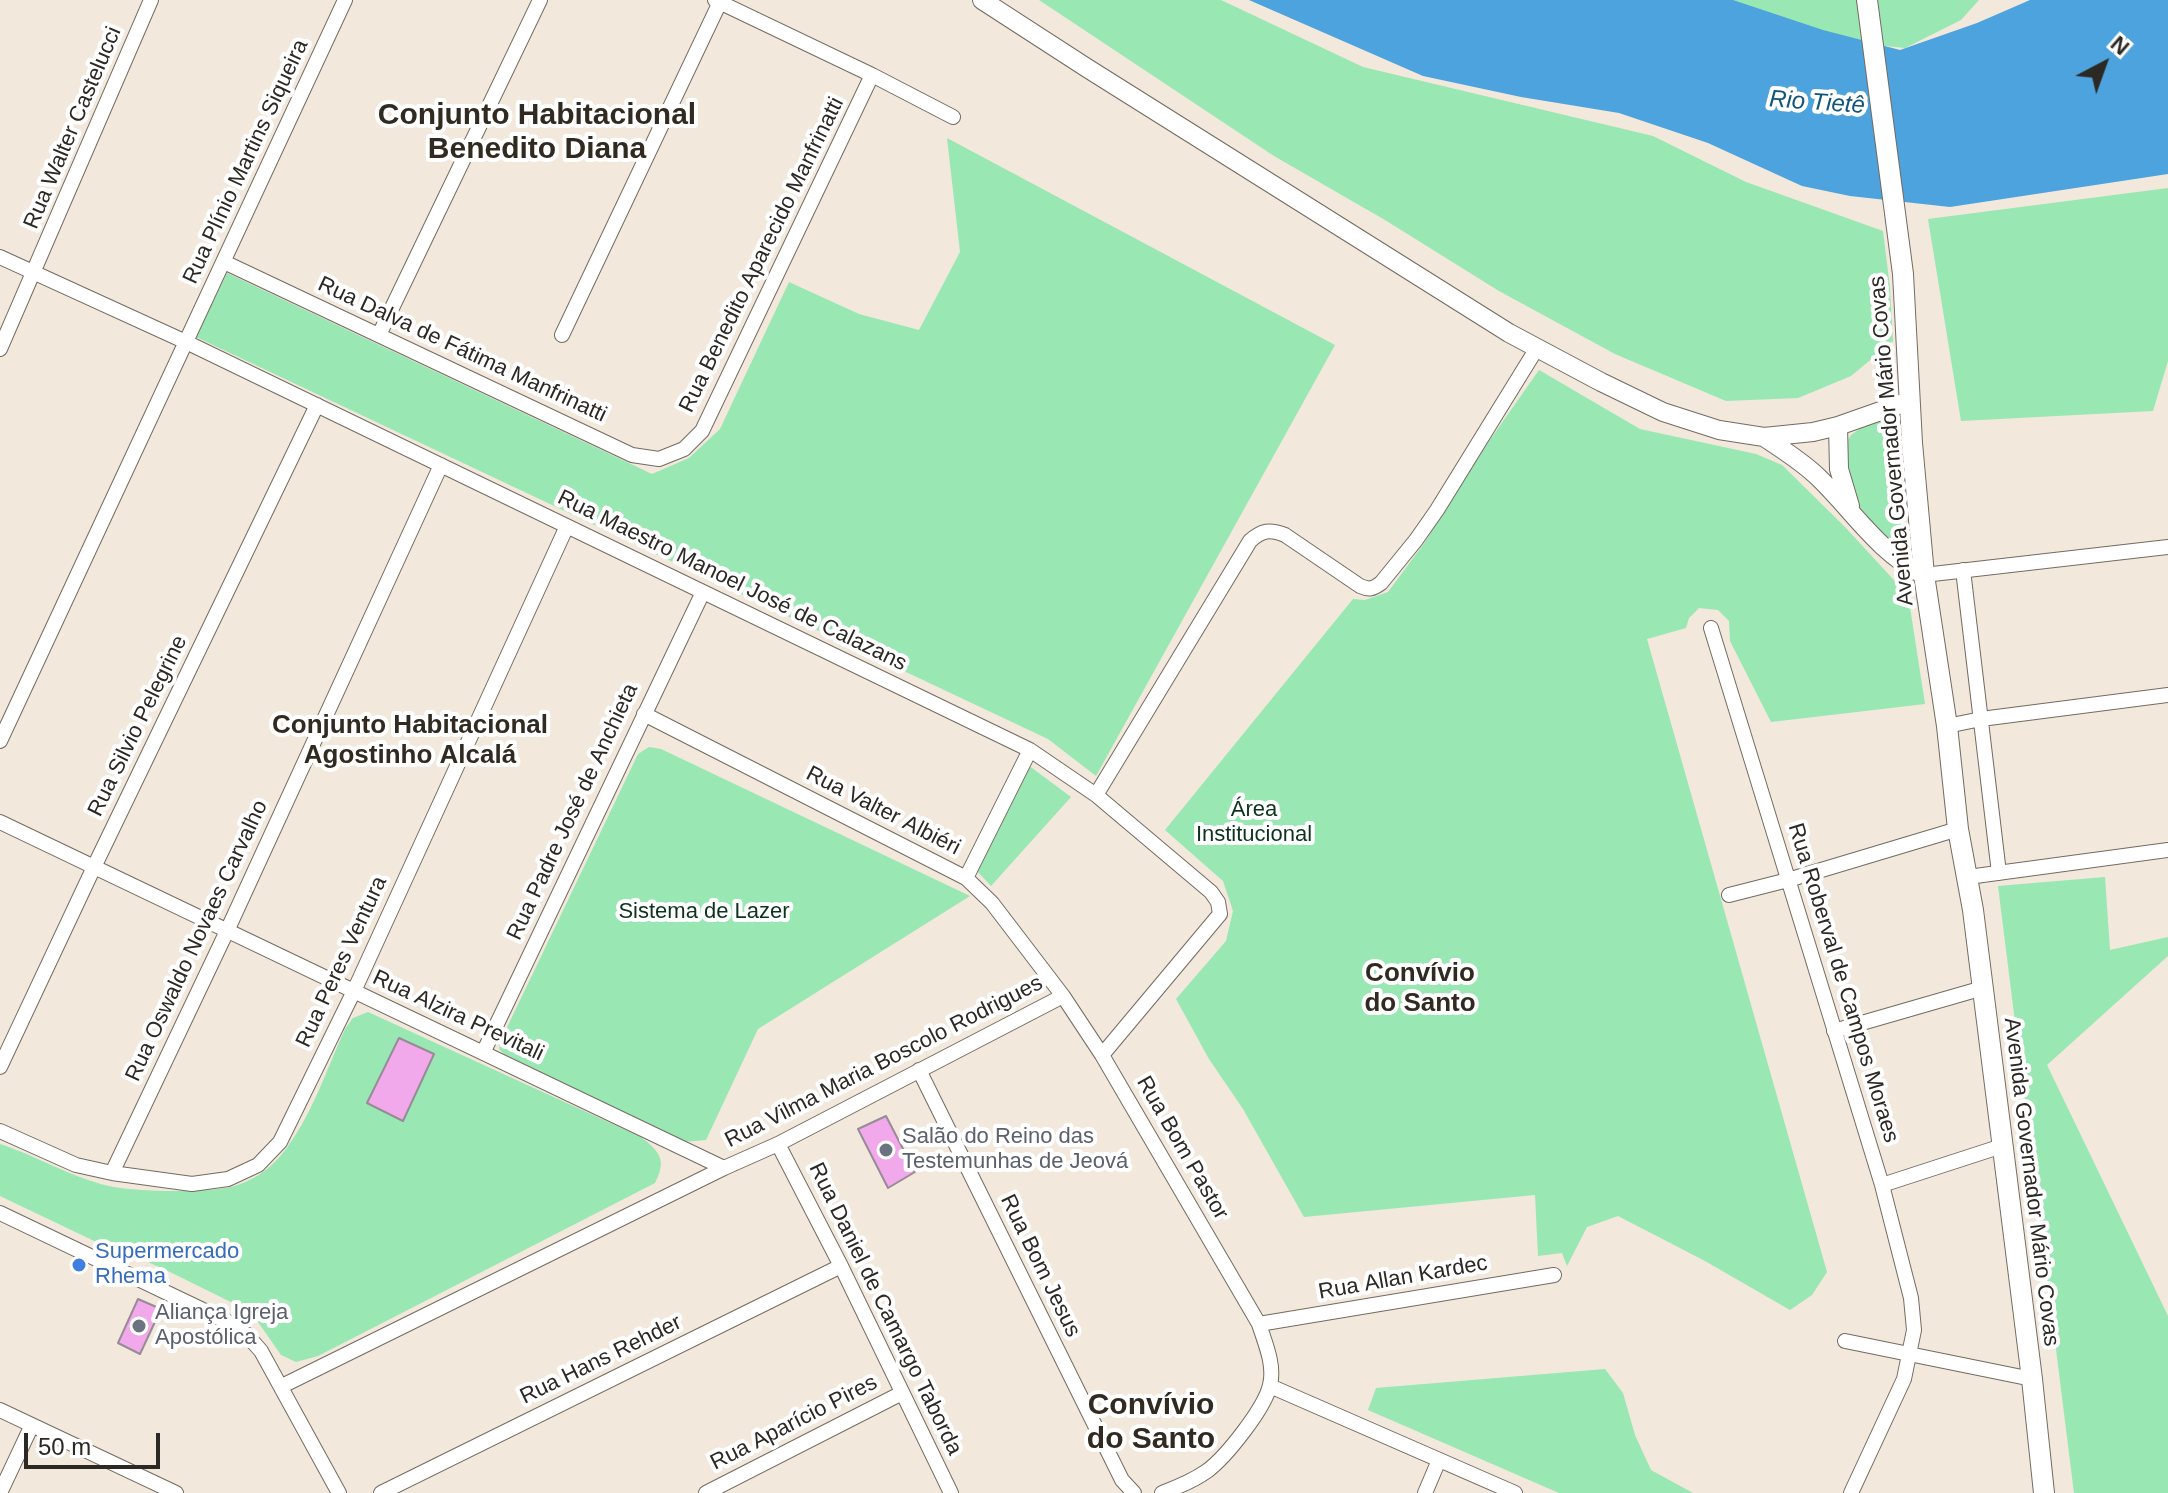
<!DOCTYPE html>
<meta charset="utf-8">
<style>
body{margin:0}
#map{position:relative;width:2168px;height:1493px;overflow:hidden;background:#f2e8dc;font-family:Helvetica,sans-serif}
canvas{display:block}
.north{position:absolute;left:2064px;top:24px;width:80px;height:80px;-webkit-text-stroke:6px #fff;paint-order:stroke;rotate:41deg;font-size:22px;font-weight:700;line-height:32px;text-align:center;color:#2c2823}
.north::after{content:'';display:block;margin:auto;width:28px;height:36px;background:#2c2823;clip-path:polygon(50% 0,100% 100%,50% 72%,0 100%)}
.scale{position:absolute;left:24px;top:1433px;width:136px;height:36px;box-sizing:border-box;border:4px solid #2c2823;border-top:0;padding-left:10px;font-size:24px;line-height:28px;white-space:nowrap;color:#2c2823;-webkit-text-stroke:6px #fff;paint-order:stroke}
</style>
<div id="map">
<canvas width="2168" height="1493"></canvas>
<div class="north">N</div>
<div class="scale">50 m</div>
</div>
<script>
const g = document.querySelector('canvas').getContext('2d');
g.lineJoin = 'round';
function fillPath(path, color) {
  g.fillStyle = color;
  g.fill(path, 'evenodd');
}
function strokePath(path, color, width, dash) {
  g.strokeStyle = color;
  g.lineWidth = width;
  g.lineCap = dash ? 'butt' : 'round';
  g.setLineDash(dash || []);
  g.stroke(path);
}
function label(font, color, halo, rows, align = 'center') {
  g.font = font + ' Helvetica,sans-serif';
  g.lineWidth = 8;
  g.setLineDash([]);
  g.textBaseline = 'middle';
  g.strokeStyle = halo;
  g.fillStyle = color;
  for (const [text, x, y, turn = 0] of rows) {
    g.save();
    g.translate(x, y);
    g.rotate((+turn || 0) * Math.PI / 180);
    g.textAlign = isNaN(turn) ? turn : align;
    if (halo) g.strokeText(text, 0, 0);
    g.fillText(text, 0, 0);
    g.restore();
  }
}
fillPath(new Path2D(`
 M1039 0H1221L1363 67 1653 136 1746 182 1883 231 1890 288 1893 341 1851 376 1798 398 1726 401 1615 354 1499 291 1385 220 1274 156Z
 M1726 0H1979L1961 20 1905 48 1876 45 1812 56Z
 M947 138 1335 345 1096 776 1048 739 196 337 227 273 652 474 689 458 720 429 789 282 859 314 919 330 960 252Z
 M2168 188V361L2153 411 1961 421 1928 219Z
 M1539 370 1640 429 1756 454 1782 465 1845 527 1904 591 1910 607 1925 704 1771 722 1730 641 1729 621 1718 610 1699 608 1689 618 1686 628 1647 639 1827 1272 1812 1295 1790 1310 1705 1261 1618 1216 1587 1227 1567 1266 1562 1253 1538 1256 1535 1195 1304 1217 1243 1109 1209 1059 1176 999 1226 941 1233 911 1223 881 1165 830 1353 599 1365 600 1388 592 1425 542 1473 464Z
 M1886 418 1892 424 1903 546 1900 551 1883 538 1859 506 1847 464 1846 443 1851 435 1873 419Z
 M649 747 661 749 970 896 758 1029 706 1140 683 1142 504 1054 499 1049 500 1042 638 754Z
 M1028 765 1071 797 991 886 976 870Z
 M2105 877 2110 950 2168 937V956L2047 1065 2168 1316V1493H2074L1998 886Z
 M368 1012 641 1137C660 1152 667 1160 655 1183L318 1356 296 1362 281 1355 251 1312 170 1272 128 1253 111 1249 0 1196V1144C37 1156 70 1177 109 1186 136 1192 204 1193 231 1187 251 1182 269 1170 282 1154 311 1118 326 1071 345 1029L353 1018Z
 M1605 1369 1623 1393 1635 1435 1651 1470 1693 1493H1559L1368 1410 1376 1388Z`), '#99e7b2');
fillPath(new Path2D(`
 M1249 0H1733L1823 30 1900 50 1977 23 2030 0H2168V174L1950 207 1850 196 1802 186 1708 143 1619 113 1521 97 1423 76Z`), '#4ca3dd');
const building = new Path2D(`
 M399 1038 434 1054 403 1121 367 1103Z
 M886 1116 915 1172 888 1188 858 1129Z
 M138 1299 161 1309 140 1354 118 1343Z`);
fillPath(building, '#f2a9eb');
strokePath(building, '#978c96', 2);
const minor = new Path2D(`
 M715 0 872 75 953 117
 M0 257 186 342 1030 750 1096 795 1211 892 1218 902 1220 914 1102 1055
 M224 262 632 455 659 459 684 449 702 431 872 75
 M379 335 540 0
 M562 335 720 2
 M0 349 151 0
 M1963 570 1999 873
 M1924 575 2168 547
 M1711 628 1882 1185 1911 1298 1914 1330 1904 1379 1851 1493
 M644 714 966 878 992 903 1063 996 1102 1055 1259 1324C1265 1343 1275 1365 1270 1385 1265 1408 1226 1457 1207 1471 1193 1481 1178 1487 1162 1493
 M1947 726 1981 719 2168 695
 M0 741 345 0
 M1096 795 1250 541C1262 530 1270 529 1285 535L1360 586C1369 590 1373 589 1381 583L1416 540 1437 510 1537 348
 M0 822 724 1168
 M1968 877 2168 850
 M966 878 1030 750
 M1729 895 1788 880 1958 829
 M1834 1031 1983 988
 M484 1051 703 592
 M0 1067 94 867 317 405
 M919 1070 1122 1480 1134 1493
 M0 1131 76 1165 112 1173 192 1184 228 1179 258 1165 280 1142 354 991 567 526
 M778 1144 841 1266 951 1493
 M112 1173 227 931 441 465
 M1882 1185 2002 1146
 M0 1213 226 1321 246 1334 261 1351 339 1493
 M1259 1324 1554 1275
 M1845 1341 2032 1379
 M282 1386 724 1168 778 1144 1063 996
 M1270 1386 1515 1493
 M0 1410 176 1493
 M0 1493 32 1425
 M381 1493 841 1266
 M706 1493 902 1393
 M1425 1493 1439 1460`);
const tertiary = new Path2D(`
 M982 0 1087 68 1509 333 1601 382 1663 412 1719 430 1764 437 1813 432 1838 426 1909 401
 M1838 426 1839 469 1850 506
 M1764 437C1783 450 1803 462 1819 478 1854 512 1879 553 1924 575`);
const secondary = new Path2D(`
 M1867 0 1903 274 1912 443 1924 575 1947 726 1958 829 1973 910 2032 1379 2044 1493`);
strokePath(minor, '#746b61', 16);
strokePath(tertiary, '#746b61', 20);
strokePath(secondary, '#746b61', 22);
strokePath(minor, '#fff', 14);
strokePath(tertiary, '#fff', 18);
strokePath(secondary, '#fff', 20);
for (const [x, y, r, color] of [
 [886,1150,8,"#6b7280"],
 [79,1265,8,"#3f7fe0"],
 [139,1326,8,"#6b7280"]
]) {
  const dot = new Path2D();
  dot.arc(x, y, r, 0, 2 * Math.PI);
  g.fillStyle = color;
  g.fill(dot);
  strokePath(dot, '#fff', 3);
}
label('22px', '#2c2823', '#fff', [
 ["Rua Walter Castelucci",73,128,-67],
 ["Rua Plínio Martins Siqueira",246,162,-65],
 ["Rua Benedito Aparecido Manfrinatti",762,255,-64],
 ["Rua Dalva de Fátima Manfrinatti",462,350,25],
 ["Avenida Governador Mário Covas",1892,441,-95],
 ["Rua Maestro Manoel José de Calazans",732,581,26],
 ["Rua Silvio Pelegrine",138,726,-64],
 ["Rua Valter Albiéri",883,811,27],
 ["Rua Padre José de Anchieta",573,812,-65],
 ["Rua Oswaldo Novaes Carvalho",197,941,-65],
 ["Rua Peres Ventura",342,962,-65],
 ["Rua Roberval de Campos Moraes",1843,983,73],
 ["Rua Alzira Previtali",458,1016,25],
 ["Rua Vilma Maria Boscolo Rodrigues",884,1062,-27],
 ["Rua Bom Pastor",1182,1148,60],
 ["Avenida Governador Mário Covas",2031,1182,83],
 ["Rua Bom Jesus",1040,1266,64],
 ["Rua Allan Kardec",1403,1278,-10],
 ["Rua Daniel de Camargo Taborda",885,1309,64],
 ["Rua Hans Rehder",601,1360,-26],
 ["Rua Aparício Pires",794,1423,-27]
]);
label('22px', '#0d331d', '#fff', [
 ["Área",1254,810],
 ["Institucional",1254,835],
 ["Sistema de Lazer",704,912]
]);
label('22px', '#5b616d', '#fff', [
 ["Salão do Reino das",902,1137],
 ["Testemunhas de Jeová",902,1162],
 ["Aliança Igreja",155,1313],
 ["Apostólica",155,1338]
], 'left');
label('22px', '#366cbe', '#fff', [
 ["Supermercado",95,1252],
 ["Rhema",95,1277]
], 'left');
label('italic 24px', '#13547b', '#fff', [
 ["Rio Tietê",1817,103,4]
]);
label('bold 26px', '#312a21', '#fff', [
 ["Conjunto Habitacional",410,726],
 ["Agostinho Alcalá",410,756],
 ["Convívio",1420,974],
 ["do Santo",1420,1004]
]);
label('bold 30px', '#312a21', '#fff', [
 ["Conjunto Habitacional",537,116],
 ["Benedito Diana",537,150],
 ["Convívio",1151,1406],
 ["do Santo",1151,1440]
]);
</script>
